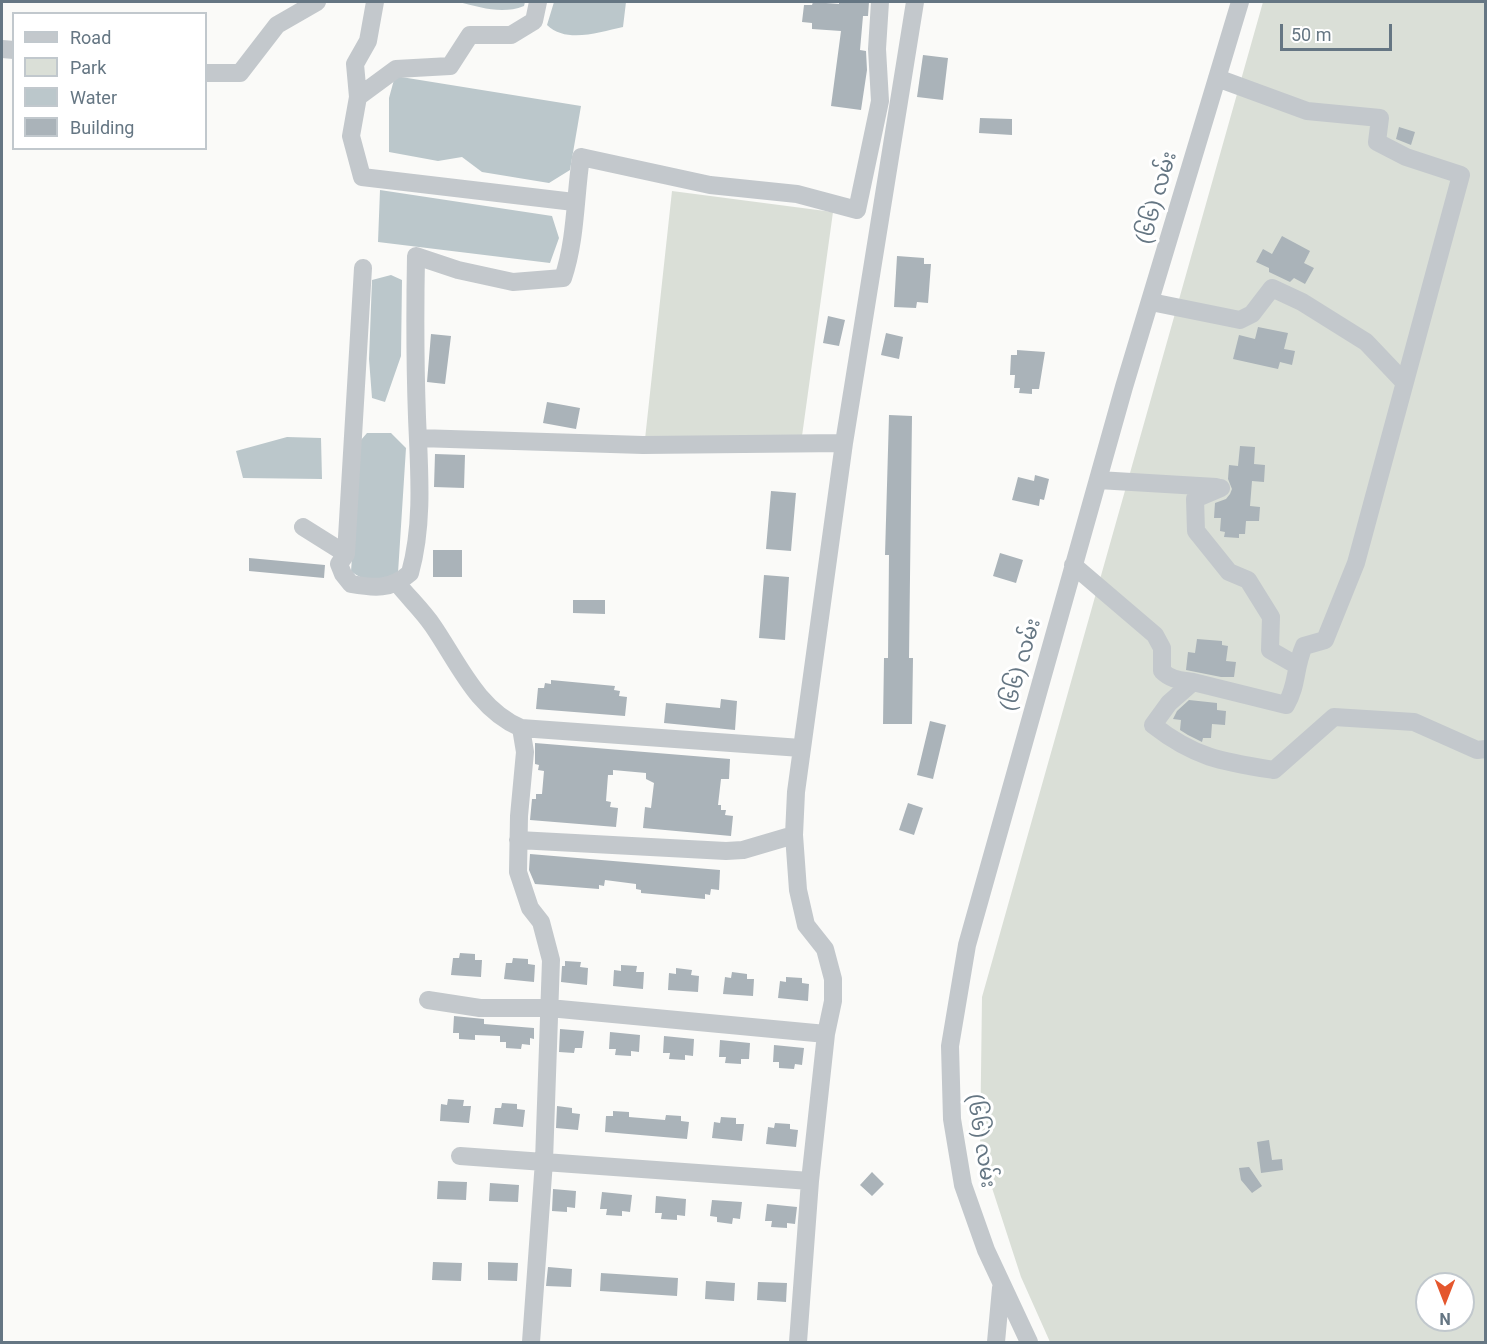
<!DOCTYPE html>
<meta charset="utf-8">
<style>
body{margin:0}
#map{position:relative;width:1487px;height:1344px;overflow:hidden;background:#fafaf8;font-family:Roboto,sans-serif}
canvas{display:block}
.frame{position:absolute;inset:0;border:3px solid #657683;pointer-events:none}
.legend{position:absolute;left:12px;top:12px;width:195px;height:138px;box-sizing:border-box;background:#fff;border:2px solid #c1c8cd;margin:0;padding:8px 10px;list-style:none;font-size:18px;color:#657683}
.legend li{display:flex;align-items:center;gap:12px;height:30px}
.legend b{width:30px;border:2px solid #c1c8cd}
.north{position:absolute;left:1415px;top:1272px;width:60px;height:60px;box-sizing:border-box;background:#fff;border:2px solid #c1c8cd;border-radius:50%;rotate:180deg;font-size:16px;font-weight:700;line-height:24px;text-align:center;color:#657683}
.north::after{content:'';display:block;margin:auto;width:21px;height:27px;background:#e4572e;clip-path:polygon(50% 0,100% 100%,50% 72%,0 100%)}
.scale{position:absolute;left:1280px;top:24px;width:112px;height:27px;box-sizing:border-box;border:3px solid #657683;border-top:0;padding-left:8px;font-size:18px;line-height:21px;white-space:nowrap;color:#657683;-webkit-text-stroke:4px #fff;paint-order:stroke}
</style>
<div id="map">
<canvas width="1487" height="1344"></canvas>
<div class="frame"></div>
<ul class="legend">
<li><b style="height:8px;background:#c3c8cc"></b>Road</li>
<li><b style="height:16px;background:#dadfd7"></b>Park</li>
<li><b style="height:16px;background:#bbc7cb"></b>Water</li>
<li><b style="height:16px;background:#aab3b9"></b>Building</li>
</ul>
<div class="north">N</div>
<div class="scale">50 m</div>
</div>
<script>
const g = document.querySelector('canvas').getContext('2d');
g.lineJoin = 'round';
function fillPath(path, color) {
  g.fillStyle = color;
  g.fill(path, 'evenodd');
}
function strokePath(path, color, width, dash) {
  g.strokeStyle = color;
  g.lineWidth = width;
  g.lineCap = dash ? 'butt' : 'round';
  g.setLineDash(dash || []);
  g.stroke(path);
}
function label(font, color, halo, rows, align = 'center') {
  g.font = font + ' Roboto,"Noto Sans Myanmar",sans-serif';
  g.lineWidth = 6;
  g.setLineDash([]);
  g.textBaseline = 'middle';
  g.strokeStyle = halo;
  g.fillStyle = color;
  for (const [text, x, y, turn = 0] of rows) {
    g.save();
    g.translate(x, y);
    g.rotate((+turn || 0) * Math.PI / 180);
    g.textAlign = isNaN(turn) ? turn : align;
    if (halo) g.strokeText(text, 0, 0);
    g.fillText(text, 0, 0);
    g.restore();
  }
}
fillPath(new Path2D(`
 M1263 2H1485V1342H1050L1021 1277 980 1151 982 997ZM1427 1284H1463V1320H1427Z
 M672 191 833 212 802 436 645 439Z`), '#dadfd7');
fillPath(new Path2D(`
 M458 2H525L524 6C501 15 481 7 458 2Z
 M554 2H626L623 27C599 32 567 44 547 25Z
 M395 76 581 106 570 170 549 183 482 172 462 157 438 161 389 152V98Z
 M380 190 552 216 559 238 550 263 378 242Z
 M391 275 402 280 401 356 385 402 372 398 369 359 372 280Z
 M367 433H391L406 448 398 573C381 581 366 584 351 571L361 440Z
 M287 437 321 438 322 479 243 478 236 451Z`), '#bbc7cb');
fillPath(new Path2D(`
 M813 2 839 4V2H869L868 16H863L860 50 866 51 867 70 861 110 831 106 841 31 812 29V23L802 22 804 5H812Z
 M923 55 948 58 943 100 917 97Z
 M980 118 1012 119V135L979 133Z
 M1399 127 1415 132 1411 145 1396 139Z
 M1282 236 1310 251 1304 263 1314 268 1305 284 1294 278 1290 282 1269 272V268L1256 262 1263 249 1272 254Z
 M897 256 924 258V264H931L928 303 917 302 916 308 894 307Z
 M828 316 845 320 839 346 823 343Z
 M1258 327 1288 333 1284 349 1295 351 1292 365 1280 362 1278 369 1233 359 1239 335 1255 339Z
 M886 333 903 337 899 359 881 355Z
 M431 334 451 336 445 384 427 382Z
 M1017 350 1045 352 1039 389H1032V394L1019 393 1020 388H1014L1015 375H1010L1011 355H1017Z
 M547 402 580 408 576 429 543 423Z
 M889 415 912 416 909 658H913L912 724H883L884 658H888L889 555H885Z
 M1240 446 1255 447 1254 464 1265 465 1264 482 1252 481 1250 506 1260 507 1259 521H1246L1245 534H1239V538L1224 537 1225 532 1220 531 1221 518H1214L1215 503 1226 499 1230 494 1232 489 1228 479 1229 465 1238 466Z
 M435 454 465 455 464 488 434 487Z
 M1035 475 1049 479 1044 500 1040 499 1039 506 1012 500 1018 477 1034 481Z
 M771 491 796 493 791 551 766 549Z
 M433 550H462V577H433Z
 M1000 553 1023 560 1016 583 993 576Z
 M249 558 325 565 324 578 249 571Z
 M764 575 789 577 785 640 759 638Z
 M573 600H605V614L573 613Z
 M1197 639 1222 641V645L1228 646 1226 661 1236 662 1234 677H1221L1186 670 1188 652 1195 653Z
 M551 680 615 686 614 690 620 691 619 696 627 697 625 716 536 709 538 688H544L545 683 551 684Z
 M721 699 737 701 735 730 664 723 666 703 720 708Z
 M1189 700 1217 703V710L1226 711 1225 725 1212 724 1211 738H1203L1202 742 1188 735 1180 730 1181 720 1173 719 1177 711Z
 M930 721 946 725 933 779 917 775Z
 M535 743 730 759 729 779H721L718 805H721V810H726L725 815 733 816 731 836 643 828 645 807 651 808 654 783 646 779V773L613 770V775H608L606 801 611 802 610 807 618 808 616 827 530 820 532 799H536V794H542L544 771 538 770 539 765 535 764Z
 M908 803 923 808 914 835 899 830Z
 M530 854 720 870 719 890 711 889 710 895 705 894V899L641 893V890L636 889V884L605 880 604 886 599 885V889L535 884 529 870Z
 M460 953 475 954V960H482L481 977 451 975 453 958H459Z
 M513 958 528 959V964L535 965 534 982 504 979 506 963H512Z
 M565 961 581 962 580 967 588 968 587 985 561 982 562 966H565Z
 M621 965 637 966 636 972H644L643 989 613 986 614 970 621 971Z
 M676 968 692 970 691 975 699 976 698 992 668 990 669 973 676 974Z
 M732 972 747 974V979H754L753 996 723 994 725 977 731 978Z
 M786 977 802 978V983L809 984 808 1001 778 998 780 981 786 982Z
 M454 1016 484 1019V1024L534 1028V1039L530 1038V1045L522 1044 521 1049 506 1048V1042H500V1036L475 1035V1040L459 1039V1033H453Z
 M560 1029 584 1031 582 1048H575L574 1053 559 1052Z
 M610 1032 640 1035 639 1052 631 1051V1056L615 1055 616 1049H609Z
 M664 1036 694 1039 693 1056 685 1055V1060L669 1059 670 1053H663Z
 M720 1040 750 1043 749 1059H741V1064L725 1063 726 1057H719Z
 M774 1045 804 1048 802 1065 795 1064 794 1069 779 1068V1062H773Z
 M448 1099 464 1100 463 1106H471L469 1123 440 1121 441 1104 447 1105Z
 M502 1103 517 1104V1109L525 1110 523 1127 493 1124 495 1108H501Z
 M557 1106 572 1108V1113L580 1114 578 1130 556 1128Z
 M613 1111 629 1112V1117L665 1120 666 1115 681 1116V1121L689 1122 687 1139 605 1132 606 1116H613Z
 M721 1117 736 1118V1124H744L742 1141 712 1138 714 1122 720 1123Z
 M775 1123 790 1124V1129L798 1130 796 1147 766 1144 768 1127 774 1128Z
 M1269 1140 1272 1160 1282 1159 1283 1170 1261 1173 1257 1142Z
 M1249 1167 1262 1186 1252 1193 1241 1180 1239 1168Z
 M872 1172 884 1184 872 1196 860 1185Z
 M438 1181 467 1182 466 1200 437 1199Z
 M490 1183 519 1185 518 1202 489 1201Z
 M553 1189 576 1191 575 1208 567 1207V1212L552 1211Z
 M602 1192 632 1195 630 1212 622 1211V1216L606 1215 607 1209H600Z
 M656 1196 686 1199 685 1216 677 1215V1220L661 1219 662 1213H655Z
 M712 1200 742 1202 740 1219 733 1218 732 1224 717 1222V1217L710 1216Z
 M767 1204 797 1207 795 1224 787 1223V1228L771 1227 772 1221H765Z
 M433 1262 462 1263 461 1281 432 1280Z
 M488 1262 518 1263 517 1281 488 1280Z
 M548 1267 572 1269 571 1287 546 1286Z
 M601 1273 678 1278 677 1296 600 1291Z
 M706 1281 735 1283 734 1301 705 1299Z
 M758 1282 787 1283 786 1302 757 1300Z`), '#aab3b9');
strokePath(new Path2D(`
 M375 2 368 41 355 64 358 97 351 136 362 177 574 202
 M2 49 14 50
 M206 73H240L277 25 317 2
 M1217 78 1307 111 1380 118 1377 142 1406 157 1461 175 1356 563 1325 640 1304 646C1294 669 1298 684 1286 705L1193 682 1169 703 1153 725C1195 758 1223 762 1274 770L1334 717 1414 722 1477 750 1486 749
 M358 97 396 69 450 66 470 35H511L534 21 538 2
 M363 268 346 554 339 564 343 574 351 584C374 588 391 590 410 573 424 523 419 468 417 417 415 363 415 310 416 256L458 270 513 282 563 278C576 240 575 197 581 157L710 185 797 194 857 210 880 101 877 49 880 2
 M1151 302 1240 320 1252 314 1272 288 1302 302 1366 342 1404 382
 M418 438 643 445 844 443
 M1098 480 1216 487
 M1221 488 1195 499 1196 531 1229 572 1248 580 1271 617 1270 650 1296 665
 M303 527 346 554
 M1073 565 1155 635 1162 648V671C1171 680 1180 680 1193 682
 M397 583C409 598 423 611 433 626 459 664 477 709 521 728L525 752 519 816 518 872 530 908 541 922 551 960 544 1161 531 1342
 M521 728 801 748
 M518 840 726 851 743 850 794 835
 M428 1000 480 1008H549L826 1034
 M460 1156 810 1181
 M798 1342 810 1181 826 1034 833 1001V979L825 949 806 925 798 890 794 835 796 792 844 443 915 2
 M996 1342 1001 1288
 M1029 1342 986 1250 963 1185 952 1119 950 1046 967 945 1124 387 1240 2`), '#c3c8cc', 18);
label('21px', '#657683', '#fff', [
 ["(၆၆) လမ်း",1158,198,-74],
 ["(၆၆) လမ်း",1022,665,-74],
 ["(၆၆) လမ်း",980,1141,81]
]);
</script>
